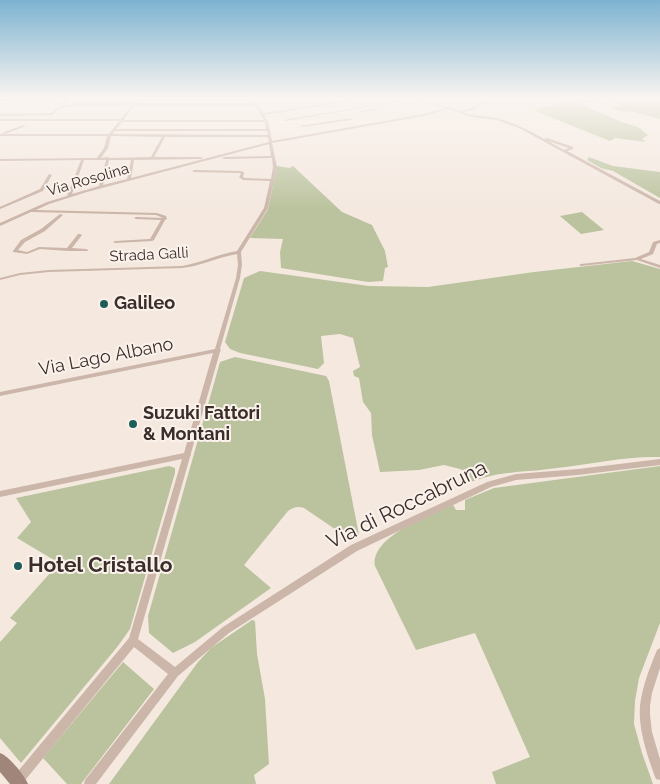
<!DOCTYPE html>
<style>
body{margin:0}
canvas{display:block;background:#f4e8df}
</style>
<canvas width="660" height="784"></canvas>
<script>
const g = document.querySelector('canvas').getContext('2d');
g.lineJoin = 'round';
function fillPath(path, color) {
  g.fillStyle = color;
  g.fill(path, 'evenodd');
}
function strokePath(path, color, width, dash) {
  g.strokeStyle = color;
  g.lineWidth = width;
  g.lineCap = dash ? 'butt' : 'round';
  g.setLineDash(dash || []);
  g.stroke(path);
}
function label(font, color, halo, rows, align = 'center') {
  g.font = font + ' Raleway,sans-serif';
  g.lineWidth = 4;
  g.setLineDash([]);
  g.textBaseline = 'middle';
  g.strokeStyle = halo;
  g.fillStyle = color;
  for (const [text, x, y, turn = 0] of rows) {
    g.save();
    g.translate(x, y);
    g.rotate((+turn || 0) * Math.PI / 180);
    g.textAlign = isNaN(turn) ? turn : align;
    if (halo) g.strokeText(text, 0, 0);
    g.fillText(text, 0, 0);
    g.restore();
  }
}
fillPath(new Path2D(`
 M78 99H133L130 103H77L74 101Z
 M571 99H601L581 104 621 122 638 127 648 135 642 139 646 142 615 138 610 141 533 110Z
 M610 99 660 100V119L631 111 624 112 611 109 621 105 608 100Z
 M589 157 613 166 660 172V198L613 171 601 168 587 160Z
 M277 166 290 168 293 166 342 212 372 225 385 251 388 267 385 268 383 281 368 282 281 268 280 252 283 239 250 238 268 209Z
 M582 212 604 230 581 234 560 216Z
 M632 261 660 269V457C625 456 592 464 557 468 523 473 499 470 466 484L465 479 470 474 460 469 444 465 419 470 380 472 372 435 371 413 363 402 359 378 354 376 353 371 360 367 353 338 340 334 321 336 324 363 318 369 240 353 230 349 225 342 244 278 260 271 369 286 428 287 534 272Z
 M235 357 326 376 329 381 359 535 351 540 304 508C297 506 294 507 288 511L244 565 271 588 195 642 173 653 149 633 148 616 220 362Z
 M169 466 175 468V473L130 629 118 646 21 763 0 738V642L17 623 10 618 59 563 17 538 31 522 16 498Z
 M660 466V623L639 678 635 701 634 724 642 753 653 784H496L492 772 530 757 475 633 416 650 375 566C370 536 432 515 453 505L456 510H465V500L494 488Z
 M252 620 255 621 257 654 265 699 269 764 254 775 256 784H109L198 662 211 648Z
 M123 662 154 689 81 784H67L43 758Z`), '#bbc39e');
fillPath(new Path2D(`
 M0 99H72L62 106 75 103H133L137 99H139L136 103H254L252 99H254L263 113 357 99H362L264 115 267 120 269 121 268 122 272 141 424 114 445 108 417 99H420L460 111 471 108 487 99H490L473 110 463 112C474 116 485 116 496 118 513 122 529 130 544 139L547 138 573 147V149L567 151 660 201V204H659L519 128 496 120 472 117 448 109 424 116 272 143 277 167 268 208 241 252 242 265 240 278 220 349 221 350 220 352 191 453V455L190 457 138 639 175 667 223 627 351 545 487 482 516 474 578 469 660 459V465L578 475 516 480 491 487 357 551 229 633 178 676 96 784H84L85 780 168 674 134 647 22 784H14L13 780 14 776 129 638 182 459 0 497V491L184 453 213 353 0 396V392L215 349 236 278 238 265 237 254C218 257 201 266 182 268L49 272 20 275 0 280V278L20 273 49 270 182 266C201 263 218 254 237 251L264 208 270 181 243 180 239 177 241 174 240 173 194 172 192 171 194 170 240 171 244 172 243 177 245 178 271 179 273 167 272 158 224 159 222 158 224 157 271 156 269 144 87 192 49 204 36 210 157 213 166 216 167 219 165 220 154 240 152 241 115 243 113 242 115 241 150 239 161 220 136 219 134 218 136 217 163 218 156 215 31 212 0 226V223L47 202 67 196 81 160 0 161V159L97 158 104 148 107 136H0V134H109L119 121H0V119H121L132 105H75L60 109 52 115 0 116V114L51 113 66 100 0 101ZM135 105H255L264 120H125L124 119ZM122 122H265L266 129H116ZM115 131H267L268 135 112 134ZM111 136 162 137 151 157 110 158 108 157 101 158 108 148ZM165 137H268L269 142 131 178 134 160 201 159 203 158 201 157H154ZM548 141 569 148 564 150ZM84 160H106L99 186 72 194ZM109 160H131L127 179 103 185Z
 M406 99H411L286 121 284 120Z
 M376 108 375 110 361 112 360 111Z
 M351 118 352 120 302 127 300 126Z
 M23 125 26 126 5 134 2 133Z
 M49 174 52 175 43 191 0 209V207L40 189Z
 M60 214 63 215 45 231 25 242 18 250 27 252 39 247 67 248 78 234H80L82 235 72 248 86 249 88 250V251H68L40 249 27 254 13 252V251L21 240 41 229Z
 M660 240V243L657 244 653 254 641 259 660 265V268L637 260 581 266 579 265 581 264 635 258 649 252 653 242Z
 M660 648V668L652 693 650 706V715L652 732 660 759V780L656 779C648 758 638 729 640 706 642 687 650 667 657 650Z`), '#ccb6aa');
fillPath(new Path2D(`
 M0 753C9 756 24 775 28 784H10L0 772Z`), '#a0857b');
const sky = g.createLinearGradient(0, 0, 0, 209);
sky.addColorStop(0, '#7db3d1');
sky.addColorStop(0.47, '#faf5f1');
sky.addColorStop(1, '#faf5f100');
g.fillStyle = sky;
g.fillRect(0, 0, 660, 209);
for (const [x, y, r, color] of [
 [104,304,5,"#1e5d5a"],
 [133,424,5,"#1e5d5a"],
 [18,566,5,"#1e5d5a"]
]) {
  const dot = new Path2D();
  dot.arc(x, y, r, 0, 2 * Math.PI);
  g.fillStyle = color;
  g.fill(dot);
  strokePath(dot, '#fbf2ec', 2);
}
label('15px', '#3a2d2a', '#fbf2ec', [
 ["Via Rosolina",88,180,-16],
 ["Strada Galli",149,255,-3]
]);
label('bold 18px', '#3a2d2a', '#fbf2ec', [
 ["Galileo",114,304],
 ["Suzuki Fattori",143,414],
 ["& Montani",143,435]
], 'left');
label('18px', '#3a2d2a', '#fbf2ec', [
 ["Via Lago Albano",106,357,-11]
]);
label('21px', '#3a2d2a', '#fbf2ec', [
 ["Via di Roccabruna",407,505,-26]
]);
label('bold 21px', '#3a2d2a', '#fbf2ec', [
 ["Hotel Cristallo",28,566]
], 'left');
</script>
